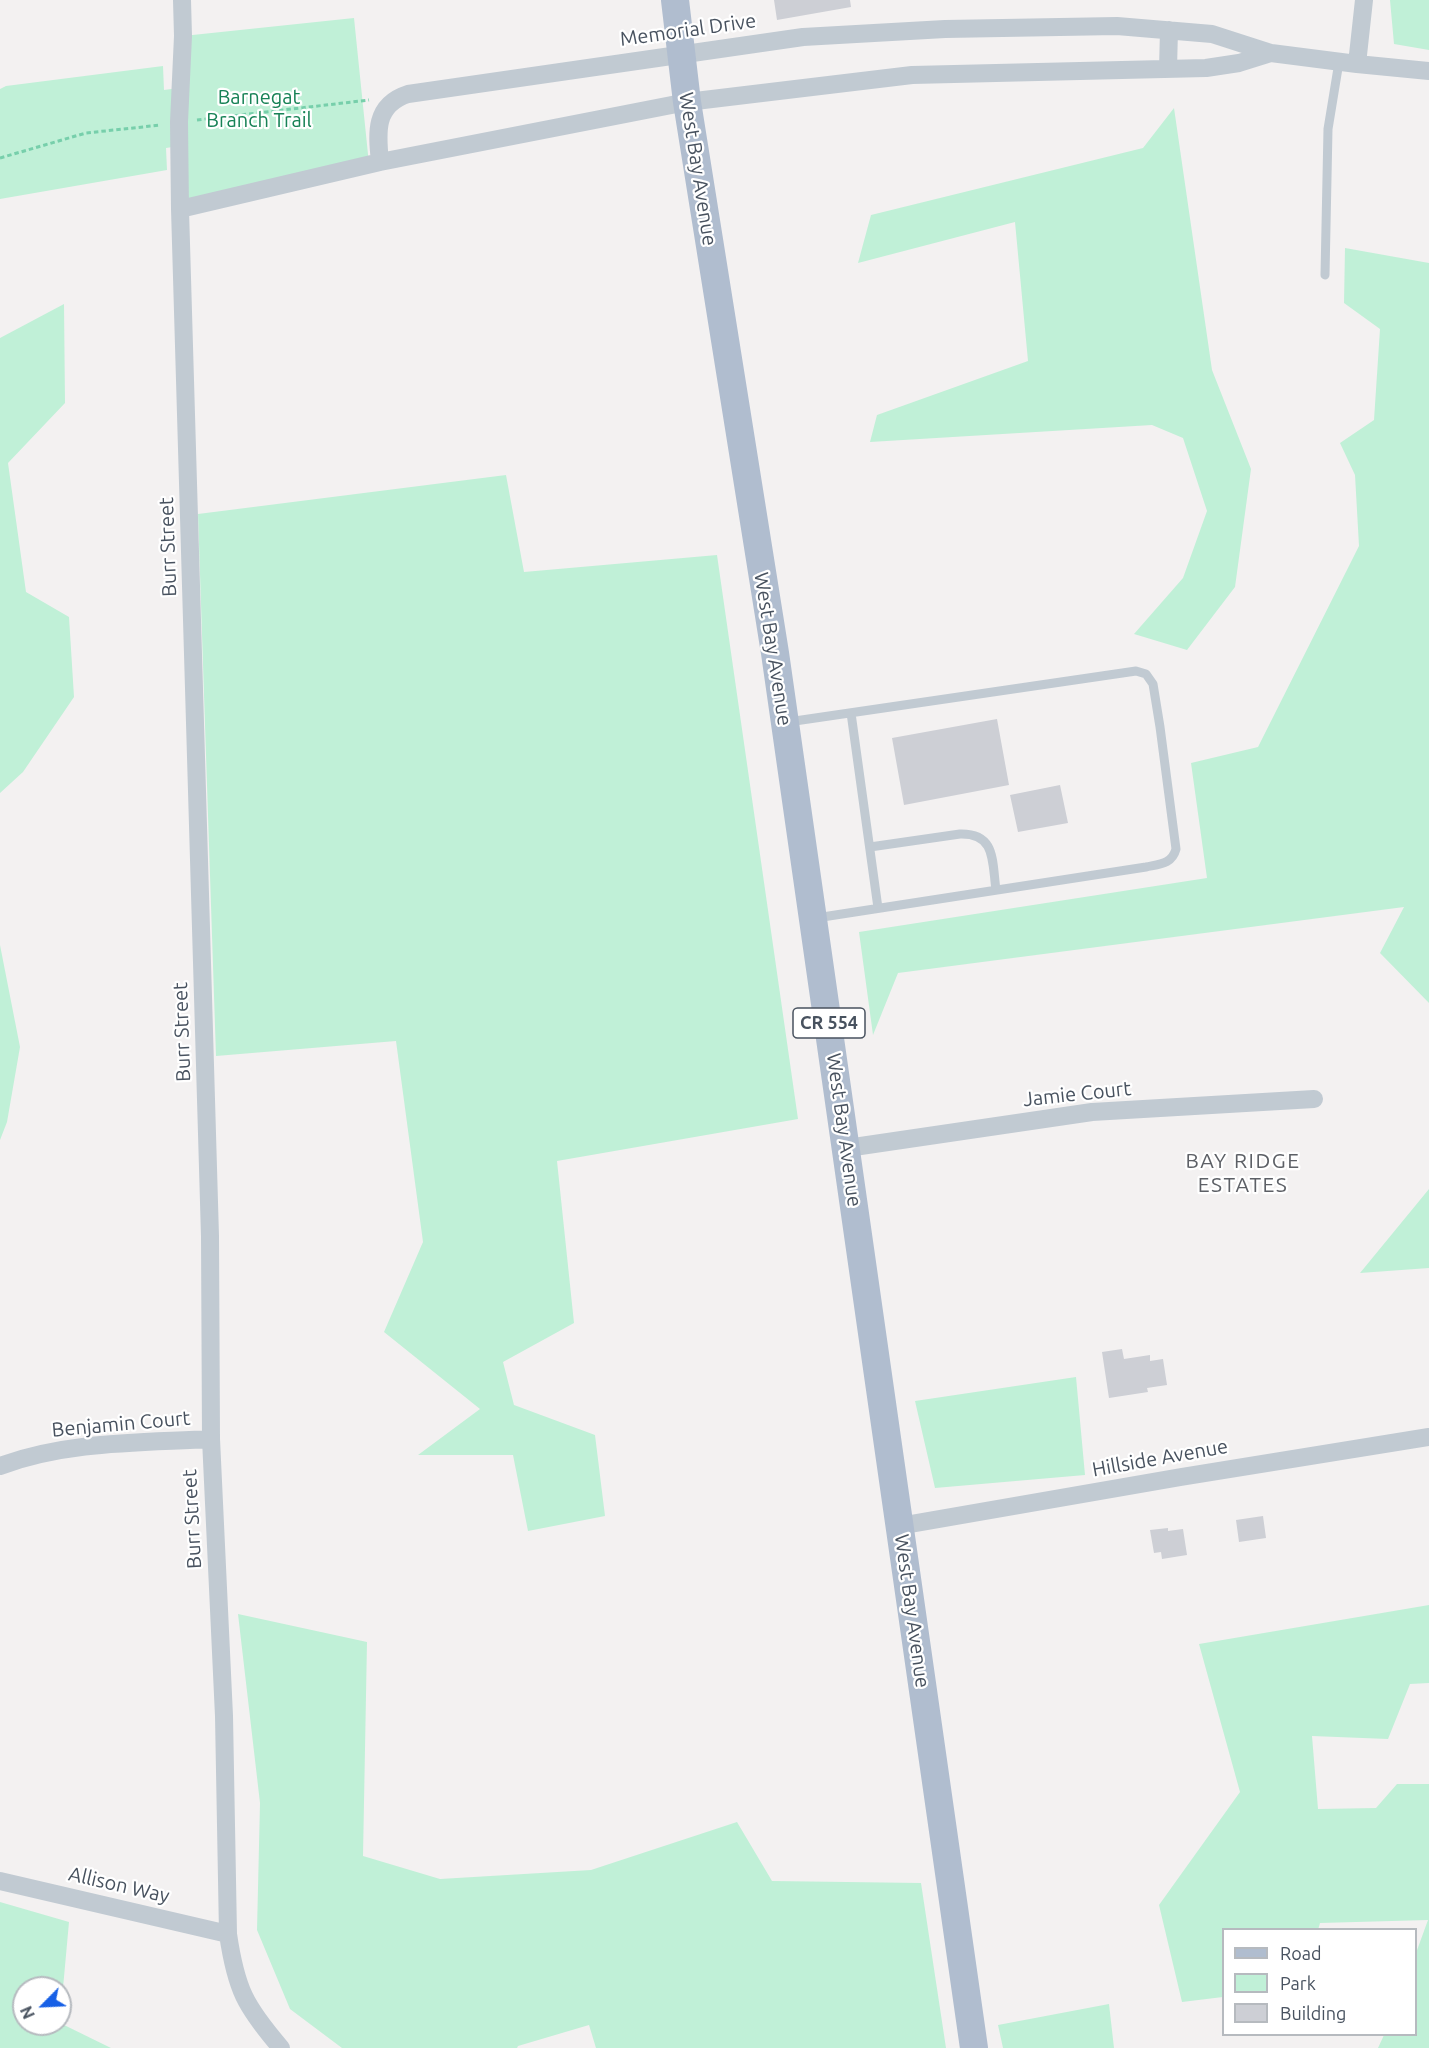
<!DOCTYPE html>
<style>
body{margin:0}
#map{position:relative;width:1429px;height:2048px;overflow:hidden;background:#f3f1f1;font-family:Ubuntu,sans-serif}
canvas{display:block}
.legend{position:absolute;left:1222px;top:1928px;width:195px;height:108px;box-sizing:border-box;background:#fff;border:2px solid #b6babf;margin:0;padding:8px 10px;list-style:none;font-size:18px;color:#48525f}
.legend li{display:flex;align-items:center;gap:12px;height:30px}
.legend b{width:30px;border:2px solid #b6babf}
.north{position:absolute;left:12px;top:1976px;width:60px;height:60px;box-sizing:border-box;background:#fff;border:2px solid #b6babf;border-radius:50%;rotate:246deg;font-size:16px;font-weight:700;line-height:24px;text-align:center;color:#48525f}
.north::after{content:'';display:block;margin:auto;width:21px;height:27px;background:#1760e6;clip-path:polygon(50% 0,100% 100%,50% 72%,0 100%)}
</style>
<div id="map">
<canvas width="1429" height="2048"></canvas>
<ul class="legend">
<li><b style="height:8px;background:#b0bdcf"></b>Road</li>
<li><b style="height:16px;background:#c0f0d7"></b>Park</li>
<li><b style="height:16px;background:#cdcfd5"></b>Building</li>
</ul>
<div class="north">N</div>
</div>
<script>
const g = document.querySelector('canvas').getContext('2d');
g.lineJoin = 'round';
function fillPath(path, color) {
  g.fillStyle = color;
  g.fill(path, 'evenodd');
}
function strokePath(path, color, width, dash) {
  g.strokeStyle = color;
  g.lineWidth = width;
  g.lineCap = dash ? 'butt' : 'round';
  g.setLineDash(dash || []);
  g.stroke(path);
}
function label(font, color, halo, rows, align = 'center') {
  g.font = font + ' Ubuntu,sans-serif';
  g.lineWidth = 4.5;
  g.setLineDash([]);
  g.textBaseline = 'middle';
  g.strokeStyle = halo;
  g.fillStyle = color;
  for (const [text, x, y, turn = 0] of rows) {
    g.save();
    g.translate(x, y);
    g.rotate((+turn || 0) * Math.PI / 180);
    g.textAlign = isNaN(turn) ? turn : align;
    if (halo) g.strokeText(text, 0, 0);
    g.fillText(text, 0, 0);
    g.restore();
  }
}
fillPath(new Path2D(`
 M1390 0H1429V50L1394 44Z
 M354 18 369 164 180 209 179 146 166 148 167 170 0 199V89L6 86 163 66 164 90 179 88 183 36Z
 M1174 108 1212 370 1251 469 1235 587 1187 650 1134 634 1183 578 1207 511 1183 438 1152 425 870 442 877 415 1028 361 1015 222 858 263 871 215 1143 148Z
 M1345 248 1429 263V1003L1380 953 1404 907 898 973 873 1035 859 932 1207 878 1191 763 1258 747 1359 546 1355 475 1340 443 1374 420 1380 329 1344 303Z
 M64 304 65 403 8 463 26 592 69 617 74 697 23 772 0 793V338Z
 M506 475 524 572 717 555 798 1119 557 1161 574 1323 503 1362 514 1405 595 1435 605 1516 528 1531 513 1455H418L480 1409 384 1332 423 1242 396 1041 216 1056 198 514Z
 M0 945 20 1047 7 1122 0 1140Z
 M1429 1189V1268L1360 1273Z
 M1076 1377 1085 1475 935 1488 915 1401Z
 M1429 1605V1683L1410 1684 1388 1739 1312 1736 1318 1809 1376 1808 1397 1784H1429V2048H1378L1384 2035 1416 2034V1953L1428 1920 1320 1923 1318 1930H1224L1223 1997 1182 2002 1159 1905 1240 1792 1199 1644Z
 M238 1614 367 1642 363 1856 440 1879 591 1870 737 1822 772 1881 921 1883 946 2048H596L589 2025 518 2046 517 2048H342L290 2009 257 1930 260 1803Z
 M0 1902 69 1922 60 2021V1988H24V2024L60 2023 111 2048H0Z
 M1109 2004 1114 2048H1003L998 2025Z`), '#c0f0d7');
fillPath(new Path2D(`
 M774 0H850L851 7 777 20Z
 M997 719 1009 785 904 805 892 738Z
 M1060 785 1068 823 1018 832 1010 795Z
 M1122 1349 1124 1359 1150 1355V1361L1163 1359 1167 1385 1147 1388 1148 1392 1109 1398 1102 1352Z
 M1263 1516 1266 1538 1239 1542 1236 1520Z
 M1168 1528V1531L1183 1529 1187 1555 1162 1559 1161 1552 1154 1553 1150 1530Z`), '#cdcfd5');
strokePath(new Path2D(`
 M197 120 369 100
 M0 158 86 133 161 125`), '#77cfab', 3, [4.5, 3]);
strokePath(new Path2D(`
 M1325 275 1328 129 1339 62
 M851 713 878 908
 M788 722 1136 671 1146 674 1153 684 1160 727 1176 849C1172 864 1160 864 1146 867L816 918
 M870 847 960 834C996 833 992 861 996 890`), '#c1cad2', 9);
strokePath(new Path2D(`
 M182 0 183 36 179 122 180 209 210 1236 211 1439 224 1716 228 1934C236 1989 245 2006 281 2048
 M1117 26 1212 34 1271 53 1239 63 1206 68 912 75 687 102 380 162C377 133 374 105 408 94L803 37 945 29Z
 M1271 53 1357 64 1429 71
 M1357 64 1364 0
 M1168 69 1169 30
 M180 209 380 162
 M847 1148 1092 1112 1314 1099
 M0 1466C67 1441 140 1443 211 1439
 M899 1526 1181 1477 1429 1437
 M0 1881 228 1934`), '#c1cad2', 18);
strokePath(new Path2D(`
 M675 0 687 102 775 653 974 2048`), '#b0bdcf', 28);
for (const [x, y, w] of [
 [829,1023,72]
]) {
  const box = new Path2D();
  box.roundRect(x - w / 2, y - 15, w, 30, 4.5);
  g.fillStyle = '#fff';
  g.fill(box);
  strokePath(box, '#48525f', 1.5);
}
label('bold 18px', '#48525f', null, [
 ["CR 554",829,1023]
]);
label('20px', '#48525f', '#fff', [
 ["Memorial Drive",688,30,-8],
 ["West Bay Avenue",698,169,81],
 ["Burr Street",168,547,-92],
 ["West Bay Avenue",773,649,81],
 ["Burr Street",182,1032,-92],
 ["Jamie Court",1077,1094,-6],
 ["West Bay Avenue",844,1130,82],
 ["Benjamin Court",121,1424,-5],
 ["Hillside Avenue",1160,1458,-10],
 ["Burr Street",192,1519,-93],
 ["West Bay Avenue",912,1611,82],
 ["Allison Way",119,1885,13]
]);
label('20px', '#178256', '#fff', [
 ["Barnegat",259,97],
 ["Branch Trail",259,120]
]);
g.letterSpacing = '1.5px';
label('21px', '#5d6066', '#fff', [
 ["BAY RIDGE",1243,1161],
 ["ESTATES",1243,1185]
]);
g.letterSpacing = '0px';
</script>
